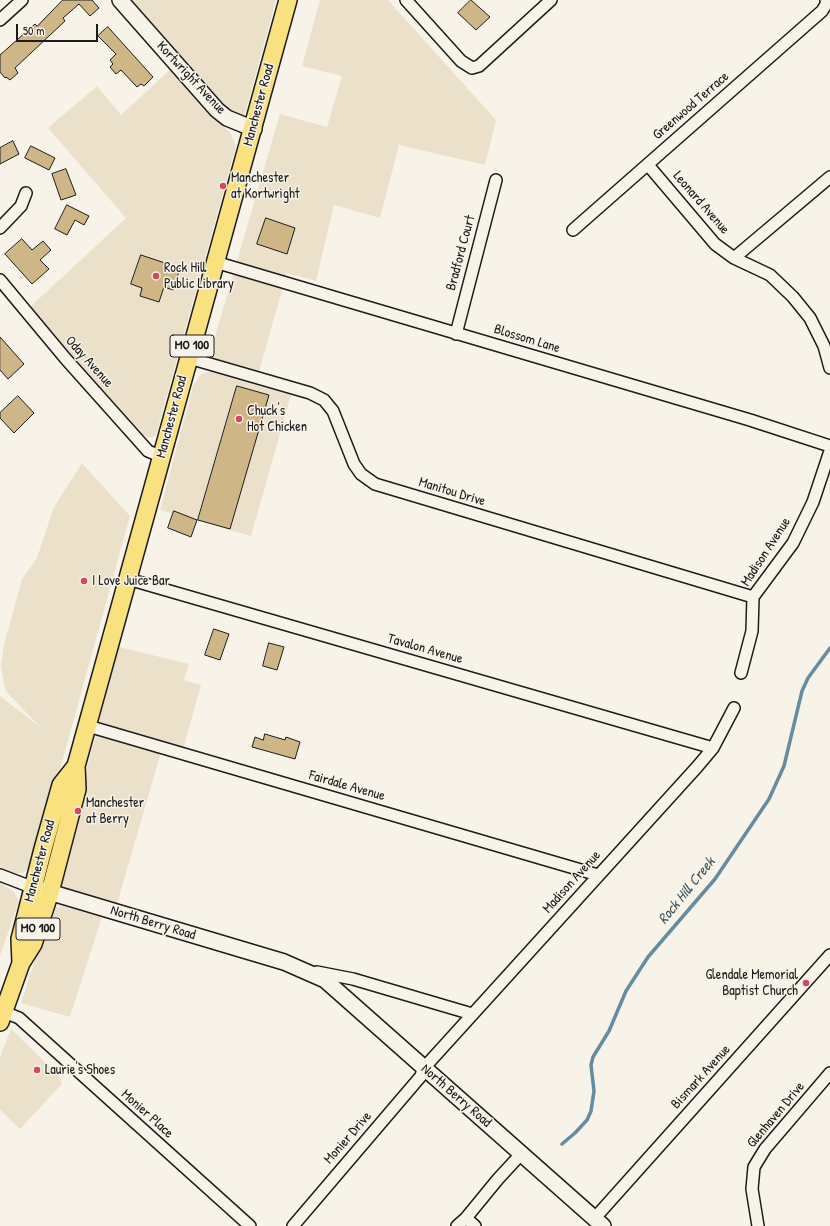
<!DOCTYPE html>
<style>
body{margin:0}
#map{position:relative;width:830px;height:1226px;overflow:hidden;background:#f7f3e8;font-family:"Patrick Hand",sans-serif}
canvas{display:block}
.scale{position:absolute;left:16px;top:24px;width:82px;height:18px;box-sizing:border-box;border:2px solid #1c1c1c;border-top:0;padding-left:5px;font-size:12px;line-height:14px;white-space:nowrap;color:#1c1c1c;-webkit-text-stroke:3px #f7f3e8;paint-order:stroke}
</style>
<div id="map">
<canvas width="830" height="1226"></canvas>
<div class="scale">50 m</div>
</div>
<script>
const g = document.querySelector('canvas').getContext('2d');
g.lineJoin = 'round';
function fillPath(path, color) {
  g.fillStyle = color;
  g.fill(path, 'evenodd');
}
function strokePath(path, color, width, dash) {
  g.strokeStyle = color;
  g.lineWidth = width;
  g.lineCap = dash ? 'butt' : 'round';
  g.setLineDash(dash || []);
  g.stroke(path);
}
function label(font, color, halo, rows, align = 'center') {
  g.font = font + ' "Patrick Hand",sans-serif';
  g.lineWidth = 3;
  g.setLineDash([]);
  g.textBaseline = 'middle';
  g.strokeStyle = halo;
  g.fillStyle = color;
  for (const [text, x, y, turn = 0] of rows) {
    g.save();
    g.translate(x, y);
    g.rotate((+turn || 0) * Math.PI / 180);
    g.textAlign = isNaN(turn) ? turn : align;
    if (halo) g.strokeText(text, 0, 0);
    g.fillText(text, 0, 0);
    g.restore();
  }
}
fillPath(new Path2D(`
 M129 0H276L244 117 235 118Z
 M320 0H388L496 120 485 165 399 145 380 218 334 205 316 281 287 273 259 371 209 357 280 114 327 127 342 76 302 66Z
 M172 68 231 134 236 146 156 435 150 438 144 435 134 425 30 307 126 218 48 128 97 86 121 115Z
 M211 372 291 395 251 536 160 510 193 386 201 374Z
 M82 463 130 516 33 867 22 873H8L0 867V696L40 727 5 690 1 666 4 645 22 579 37 558 54 507Z
 M119 647 189 664 184 680 201 685 183 749 163 745 117 904 68 890 60 884 59 874Z
 M0 883 13 891 19 901 0 956Z
 M62 906 102 917 70 1017 21 1003 50 914 55 908Z
 M11 1029 60 1077 62 1084 20 1129 0 1109V1057Z`), '#ebe1cb');
strokePath(new Path2D(`
 M562 1144 575 1133 587 1120 591 1111 594 1091 591 1065 593 1057 609 1031 626 991 648 957 715 879 769 799 784 766 802 691 808 678 830 648`), '#658d9f', 3.5);
const building = new Path2D(`
 M63 0H92L99 8 90 16 79 4 63 18 65 21 15 68 18 73 10 80 6 77 5 78 0 72V55L35 24 37 26Z
 M471 0 490 17 476 30 458 13Z
 M108 27 153 77 144 86 141 84 137 87 121 70 116 74 110 67 113 64 110 60 116 54 98 36Z
 M13 141 19 154 0 164V148Z
 M31 146 55 158 49 170 25 158Z
 M66 169 76 195 61 200 52 174Z
 M67 205 89 216 84 225 75 220 67 235 55 229Z
 M266 218 295 228 287 254 257 244Z
 M22 239 32 250 43 241 51 250 40 260 49 269 32 284 5 254Z
 M141 255 180 268 173 290 164 287 159 302 140 296 142 288 131 284Z
 M0 337 24 364 8 379 0 370Z
 M237 386 269 395 230 529 198 520Z
 M18 396 34 413 14 433 0 418V413Z
 M174 511 197 520 191 537 168 528Z
 M214 629 229 634 220 660 205 655Z
 M269 643 284 647 277 670 263 666Z
 M265 734 285 740 286 737 300 742 295 759 252 747 255 737 263 740Z`);
fillPath(building, '#ceb686');
strokePath(building, '#1c1c1c', 1);
const street = new Path2D(`
 M406 0 461 61 472 68 479 66 551 0
 M0 20 22 0
 M648 165 715 244 734 258 770 275 793 297 810 318 824 346 830 368
 M0 228 21 206 26 193
 M573 230 822 11 827 3 826 0
 M734 258 830 177
 M215 262 750 420 830 446
 M0 280 65 358 148 451 162 457
 M456 334 496 180
 M189 358 310 393 324 400 333 411 354 464 361 474 375 484 753 597
 M128 579 713 748
 M741 673 752 631 753 597 793 543 813 502 830 451
 M88 726 598 875
 M0 875 34 888
 M317 972 353 979 472 1014
 M4 1012 19 1018 250 1226
 M466 1218 498 1179 522 1153
 M594 1219 830 955
 M293 1226 421 1076 423 1069 697 767 713 748 734 708
 M457 1226 466 1218 475 1226
 M758 1226 752 1189 754 1167 765 1149 830 1073`);
const secondary = new Path2D(`
 M120 0 217 110 227 118 254 129
 M39 889 284 962 325 980 603 1226`);
const primary = new Path2D(`
 M21 963 20 939 43 849 61 785 76 766
 M0 1022 21 963 33 944 50 892 77 789 76 766 288 0`);
strokePath(street, '#1c1c1c', 14);
strokePath(secondary, '#1c1c1c', 18);
strokePath(primary, '#1c1c1c', 20);
strokePath(street, '#f7f3e8', 11);
strokePath(secondary, '#f7f3e8', 15);
strokePath(primary, '#fae180', 17);
for (const [x, y, r, color] of [
 [223,186,4,"#d1495b"],
 [156,276,4,"#d1495b"],
 [239,419,4,"#d1495b"],
 [84,581,4,"#d1495b"],
 [78,811,4,"#d1495b"],
 [806,983,4,"#d1495b"],
 [37,1070,4,"#d1495b"]
]) {
  const dot = new Path2D();
  dot.arc(x, y, r, 0, 2 * Math.PI);
  g.fillStyle = color;
  g.fill(dot);
  strokePath(dot, '#f7f3e8', 1.5);
}
for (const [x, y, w] of [
 [192,346,44],
 [38,929,44]
]) {
  const box = new Path2D();
  box.roundRect(x - w / 2, y - 11, w, 22, 3);
  g.fillStyle = '#f7f3e8';
  g.fill(box);
  strokePath(box, '#1c1c1c', 1);
}
label('bold 13px', '#1c1c1c', null, [
 ["MO 100",192,346],
 ["MO 100",38,929]
]);
label('14px', '#1c1c1c', '#f7f3e8', [
 ["Kortwright Avenue",191,78,47],
 ["Manchester Road",259,105,-75],
 ["Greenwood Terrace",691,106,-41],
 ["Leonard Avenue",701,203,49],
 ["Bradford Court",461,253,-75],
 ["Blossom Lane",527,339,17],
 ["Oday Avenue",89,362,48],
 ["Manchester Road",172,417,-75],
 ["Manitou Drive",452,492,17],
 ["Madison Avenue",766,552,-57],
 ["Tavalon Avenue",425,649,16],
 ["Fairdale Avenue",347,786,16],
 ["Manchester Road",40,861,-75],
 ["Madison Avenue",572,882,-48],
 ["North Berry Road",153,923,17],
 ["Bismark Avenue",701,1077,-48],
 ["North Berry Road",456,1096,41],
 ["Monier Place",147,1114,42],
 ["Glenhaven Drive",776,1115,-50],
 ["Monier Drive",348,1138,-49]
]);
label('14px', '#1c1c1c', '#f7f3e8', [
 ["Manchester",231,178],
 ["at Kortwright",231,194],
 ["Rock Hill",164,268],
 ["Public Library",164,284],
 ["Chuck's",247,411],
 ["Hot Chicken",247,427],
 ["I Love Juice Bar",92,581],
 ["Manchester",86,803],
 ["at Berry",86,819],
 ["Glendale Memorial",798,975,"right"],
 ["Baptist Church",798,991,"right"],
 ["Laurie's Shoes",45,1070]
], 'left');
label('italic 15px', '#40555e', '#f7f3e8', [
 ["Rock Hill Creek",687,891,-51]
]);
</script>
